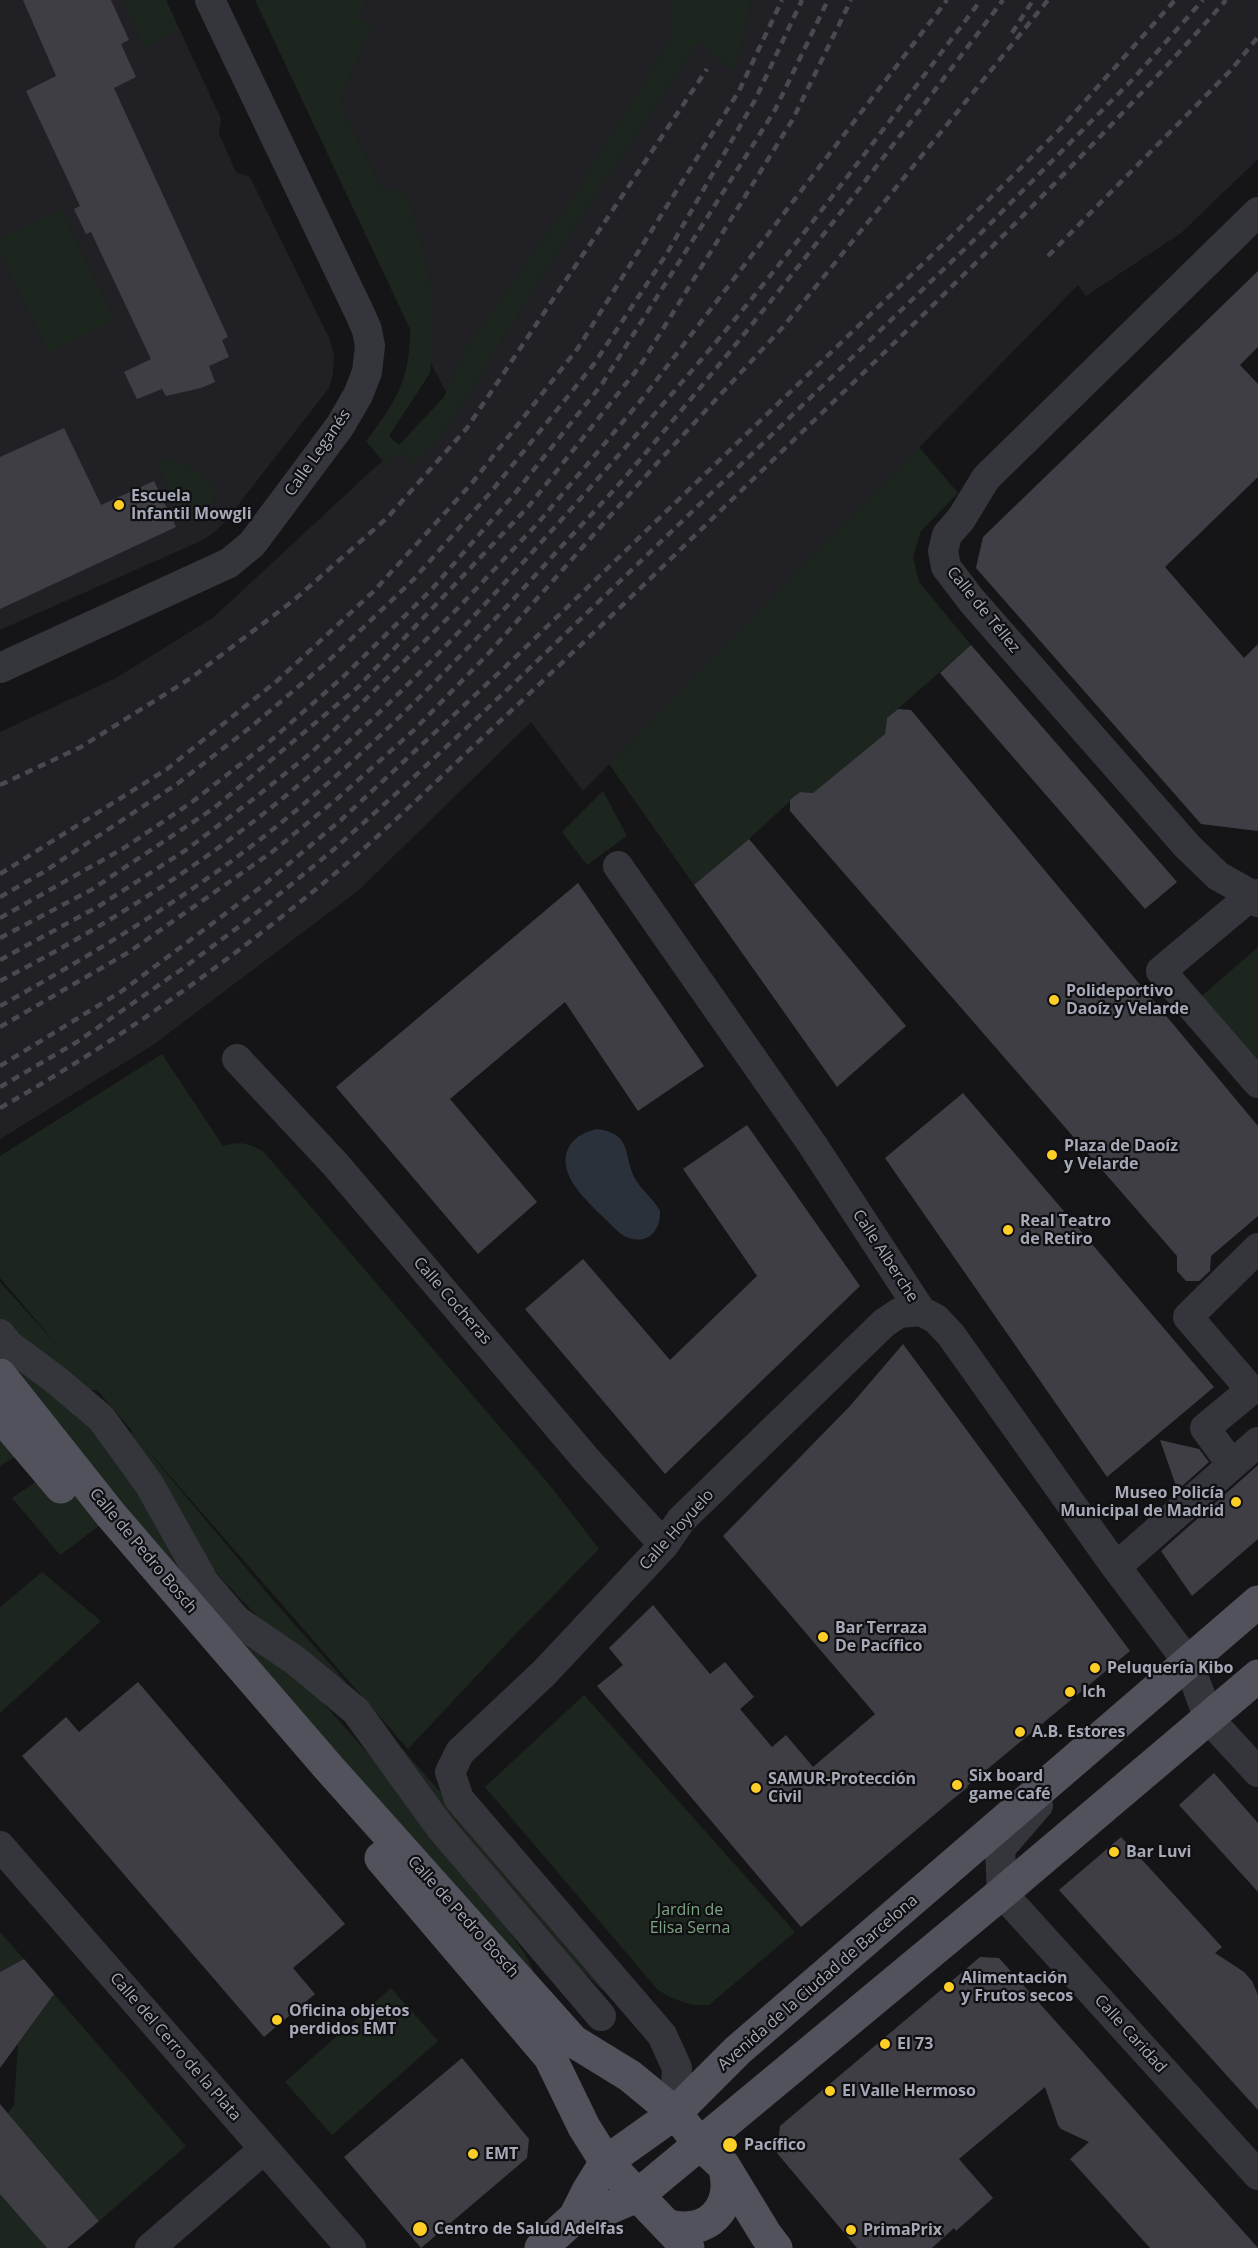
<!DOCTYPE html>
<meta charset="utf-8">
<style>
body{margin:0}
canvas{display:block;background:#151416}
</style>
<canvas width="1258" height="2248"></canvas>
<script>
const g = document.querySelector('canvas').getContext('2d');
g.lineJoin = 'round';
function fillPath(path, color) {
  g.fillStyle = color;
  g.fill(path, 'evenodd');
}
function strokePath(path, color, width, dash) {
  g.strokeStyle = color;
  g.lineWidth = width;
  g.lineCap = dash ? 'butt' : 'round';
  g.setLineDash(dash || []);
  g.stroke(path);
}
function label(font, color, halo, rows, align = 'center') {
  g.font = font + ' "Open Sans",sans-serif';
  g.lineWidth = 4.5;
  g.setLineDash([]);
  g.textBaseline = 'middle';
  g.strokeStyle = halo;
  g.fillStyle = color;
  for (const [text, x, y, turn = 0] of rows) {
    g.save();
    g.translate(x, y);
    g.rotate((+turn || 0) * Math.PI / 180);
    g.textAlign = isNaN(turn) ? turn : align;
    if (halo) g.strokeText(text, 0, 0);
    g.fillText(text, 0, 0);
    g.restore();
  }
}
fillPath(new Path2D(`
 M0 0H166L221 119 219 134 236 172 250 177 330 340 334 356 333 374 329 388 224 523 213 533 203 540 0 630Z
 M261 0H1258V159L1181 233 1086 296 1078 285 583 791 531 722 359 890 153 1045 0 1139V732L116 678 214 617 370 472 400 446 448 395 401 308Z`), '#212024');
fillPath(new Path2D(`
 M123 0H166L179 30 145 48Z
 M255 0H366L359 17 373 24 342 94 344 113 382 188 408 194 431 283 434 340 430 373 389 436 399 445 444 397 465 349 569 203 673 35 669 0H750L742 45 734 71 699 42 597 192 504 336 473 388 435 443 412 464 401 451 386 465 366 441C396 402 410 380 410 329Z
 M61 209 115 321 49 353 0 252V238Z
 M919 447 958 493 921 531 913 557 919 582 971 645 887 718 885 734 813 793 800 792 749 839 694 885 609 764Z
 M167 458C210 472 241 495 185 523L158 466 162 460Z
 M603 791 627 836 587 865 562 832Z
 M1258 947V1092L1188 1008Z
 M162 1054 223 1146C239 1141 248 1143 263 1151L553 1489 599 1549 512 1638 408 1749 136 1437 272 1599 346 1682H338C276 1638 223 1587 179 1524 160 1497 146 1465 130 1436L132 1431 97 1390H89L94 1432 145 1492 190 1582 122 1509 60 1555 12 1498 76 1454 58 1431 0 1466V1339L12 1331 0 1319V1282L60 1348 0 1278V1156Z
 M42 1572 101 1621 0 1713V1607Z
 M232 1637 273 1659 305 1684 333 1714 409 1800 476 1884 525 1954 535 1974Z
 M584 1695 795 1932 709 2005C689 2007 675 2000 658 1990L485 1787Z
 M382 1729 405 1752 612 1986 613 1994 602 1990 528 1918Z
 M0 1932 24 1959 0 1972Z
 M391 1988 438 2041 332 2135 285 2082Z
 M54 1994 186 2146 99 2221 8 2113 14 2105 18 2043Z
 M0 2192 51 2248H0Z`), '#1c251e');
fillPath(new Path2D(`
 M597 1129C632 1134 623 1153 634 1177 641 1190 653 1198 660 1211 661 1228 650 1245 629 1238 619 1235 609 1222 601 1215 584 1198 554 1171 570 1145 577 1135 586 1132 597 1129Z`), '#2a313b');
fillPath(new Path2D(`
 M23 0H111L129 40 121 44 136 77 114 88 228 337 222 340 229 357 209 366 215 382 201 388 166 396 162 389 137 399 124 372 151 359 91 232 86 234 74 209 80 206 26 91 56 76Z
 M1258 271V347L1240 365 1258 384V477L1165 567 1244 658 1258 644V831L1201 824 976 568 983 537Z
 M64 428 101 505 154 481 176 527 0 609V457Z
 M971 645 1177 882 1145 909 940 673Z
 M898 709 911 710 1258 1126V1216L1211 1256 1210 1271 1199 1281H1186L1177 1271V1256L790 811V800L800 792 813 793 885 734 887 718Z
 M749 839 906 1026 837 1087 694 885Z
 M578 883 704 1066 638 1111 565 1002 450 1099 537 1202 478 1254 336 1087Z
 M963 1093 1214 1387 1107 1477 885 1158Z
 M747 1125 860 1286 665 1474 525 1309 583 1259 670 1360 757 1276 683 1169Z
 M903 1344 1130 1651 967 1786 968 1787 953 1799 801 1927 597 1686 623 1665 609 1648 653 1605 710 1674 725 1662 754 1697 740 1709 772 1747 786 1735 813 1767 875 1714 723 1536 850 1406Z
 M1160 1440 1199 1449 1209 1462 1180 1488 1175 1483Z
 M1258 1465V1539L1192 1596 1161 1551Z
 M138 1682 345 1924 293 1968 315 1994 264 2037 22 1756 66 1717 79 1732Z
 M1214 1773 1258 1823V1892L1179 1805Z
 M1121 1837 1222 1947 1215 1953 1244 1972 1252 1981 1258 1995V2110L1059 1890Z
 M980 1957 999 1958 1258 2248H1150L1070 2159 1089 2142 1061 2129 1058 2125 1045 2087 959 2159 993 2198 956 2231 954 2228 932 2248H857L777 2153 780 2126Z
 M24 1959 54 1994 0 2068V1972Z
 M462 2058 529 2139 527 2158 421 2248 344 2157Z
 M0 2104 99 2221 67 2248H47L0 2194Z`), '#3e3e44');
strokePath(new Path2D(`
 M1258 212 986 478 961 519 947 535 943 551 946 567 972 601 1187 846 1218 876 1252 895 1258 894
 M0 668 229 563 252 544 340 426 358 395 367 372 370 346 367 330 361 316 210 0
 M618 866 812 1144 921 1311 936 1319 951 1335 1116 1567 1188 1662 1209 1719 1258 1772
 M1258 902 1252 895 1161 971 1258 1083
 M237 1059 336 1165 585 1458 664 1545
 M0 1334 9 1345 56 1380 101 1418 149 1484 204 1582 236 1620 296 1661 356 1711 440 1827 601 2016
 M1232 1465 1205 1428 1251 1390 1188 1317 1258 1248
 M1116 1567 1258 1442
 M1038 1805 1000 1849 1002 1893 1258 2175
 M0 1846 351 2248
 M675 2113 677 2068 662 2035 459 1799 450 1772 460 1752 544 1673 664 1545 681 1520 884 1323 899 1313 921 1311
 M150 2248 264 2149`), '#35353c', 30);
strokePath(new Path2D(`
 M0 1375 111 1515 329 1768 573 2041 630 2076 675 2113 700 2144 724 2166 766 2235 776 2248
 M0 1415 61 1487
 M381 1858 550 2057 584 2127 606 2162 688 2248
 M575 2217 604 2210 637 2196 1002 1893 1258 1676
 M666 2225C707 2238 737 2207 724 2166
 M541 2248 575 2217 588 2191 606 2162 675 2113 738 2050 1258 1602`), '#51525b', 33);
strokePath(new Path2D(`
 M1012 33 1033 0
 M1048 256 1231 70 1258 37
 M0 785 81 747 191 678 294 600 387 518 467 428 707 69
 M0 874 167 769 278 680 374 591 472 483 578 348 739 91 782 0
 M0 897 42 873 177 784 252 726 325 664 413 580 490 493 594 364 666 255 755 100 802 0
 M0 918 124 848 192 802 269 742 344 676 432 589 516 492 602 384 775 110 828 0
 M0 938 91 890 214 808 358 687 528 507 640 366 793 119 851 0
 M0 960 99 906 186 850 252 800 312 752 458 608 538 523 642 399 947 0
 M0 981C112 923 220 854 315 771 411 688 496 593 580 499 639 432 698 365 754 296 832 199 906 99 981 0
 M0 1006C86 958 171 907 249 848 360 763 457 662 550 559 579 527 610 496 637 463 765 313 885 157 1003 0
 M0 1027 129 952 272 852 338 798 414 730 487 655 659 461 783 327 1048 0
 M0 1066 122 991 261 887 341 820 503 669 962 226 1061 128 1175 0
 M0 1087 77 1042 182 969 249 919 332 851 399 791 509 688 975 239 1133 79 1203 0
 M0 1108C111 1045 216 971 315 890 373 843 427 790 481 739 560 665 639 590 716 515 890 347 1066 181 1226 0`), '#484951', 4.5, [8, 6]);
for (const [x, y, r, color] of [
 [119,505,6,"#fdce26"],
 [1054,1000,6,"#fdce26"],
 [1052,1155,6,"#fdce26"],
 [1008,1230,6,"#fdce26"],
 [1236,1502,6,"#fdce26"],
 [823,1637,6,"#fdce26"],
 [1095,1668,6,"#fdce26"],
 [1070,1692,6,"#fdce26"],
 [1020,1732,6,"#fdce26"],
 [957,1785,6,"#fdce26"],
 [756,1788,6,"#fdce26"],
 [1114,1852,6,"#fdce26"],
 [949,1987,6,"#fdce26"],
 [277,2020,6,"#fdce26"],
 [885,2044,6,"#fdce26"],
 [830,2091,6,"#fdce26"],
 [730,2145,8,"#fdce26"],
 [473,2154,6,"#fdce26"],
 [420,2229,8,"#fdce26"],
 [851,2230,6,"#fdce26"]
]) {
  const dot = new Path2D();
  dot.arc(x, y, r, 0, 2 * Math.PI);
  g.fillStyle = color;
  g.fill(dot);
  strokePath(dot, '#100f11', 2);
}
label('16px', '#a5a9b8', '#100f11', [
 ["Calle Leganés",318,453,-55],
 ["Calle de Téllez",983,610,51],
 ["Calle Alberche",885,1256,57],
 ["Calle Cocheras",452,1301,49],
 ["Calle Hoyuelo",677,1530,-48],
 ["Calle de Pedro Bosch",143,1551,50],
 ["Calle de Pedro Bosch",463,1917,48],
 ["Avenida de la Ciudad de Barcelona",818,1983,-41],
 ["Calle Caridad",1130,2034,48],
 ["Calle del Cerro de la Plata",175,2047,49]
]);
label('bold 16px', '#a5a9b8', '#100f11', [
 ["Escuela",131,496],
 ["Infantil Mowgli",131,514],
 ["Polideportivo",1066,991],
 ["Daoíz y Velarde",1066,1009],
 ["Plaza de Daoíz",1064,1146],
 ["y Velarde",1064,1164],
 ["Real Teatro",1020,1221],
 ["de Retiro",1020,1239],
 ["Museo Policía",1224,1493,"right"],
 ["Municipal de Madrid",1224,1511,"right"],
 ["Bar Terraza",835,1628],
 ["De Pacífico",835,1646],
 ["Peluquería Kibo",1107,1668],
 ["Ich",1082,1692],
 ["A.B. Estores",1032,1732],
 ["Six board",969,1776],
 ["game café",969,1794],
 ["SAMUR-Protección",768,1779],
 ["Civil",768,1797],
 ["Bar Luvi",1126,1852],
 ["Alimentación",961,1978],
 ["y Frutos secos",961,1996],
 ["Oficina objetos",289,2011],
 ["perdidos EMT",289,2029],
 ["El 73",897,2044],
 ["El Valle Hermoso",842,2091],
 ["Pacífico",744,2145],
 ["EMT",485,2154],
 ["Centro de Salud Adelfas",434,2229],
 ["PrimaPrix",863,2230]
], 'left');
label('16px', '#7ba482', '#100f11', [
 ["Jardín de",690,1910],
 ["Elisa Serna",690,1928]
]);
</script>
